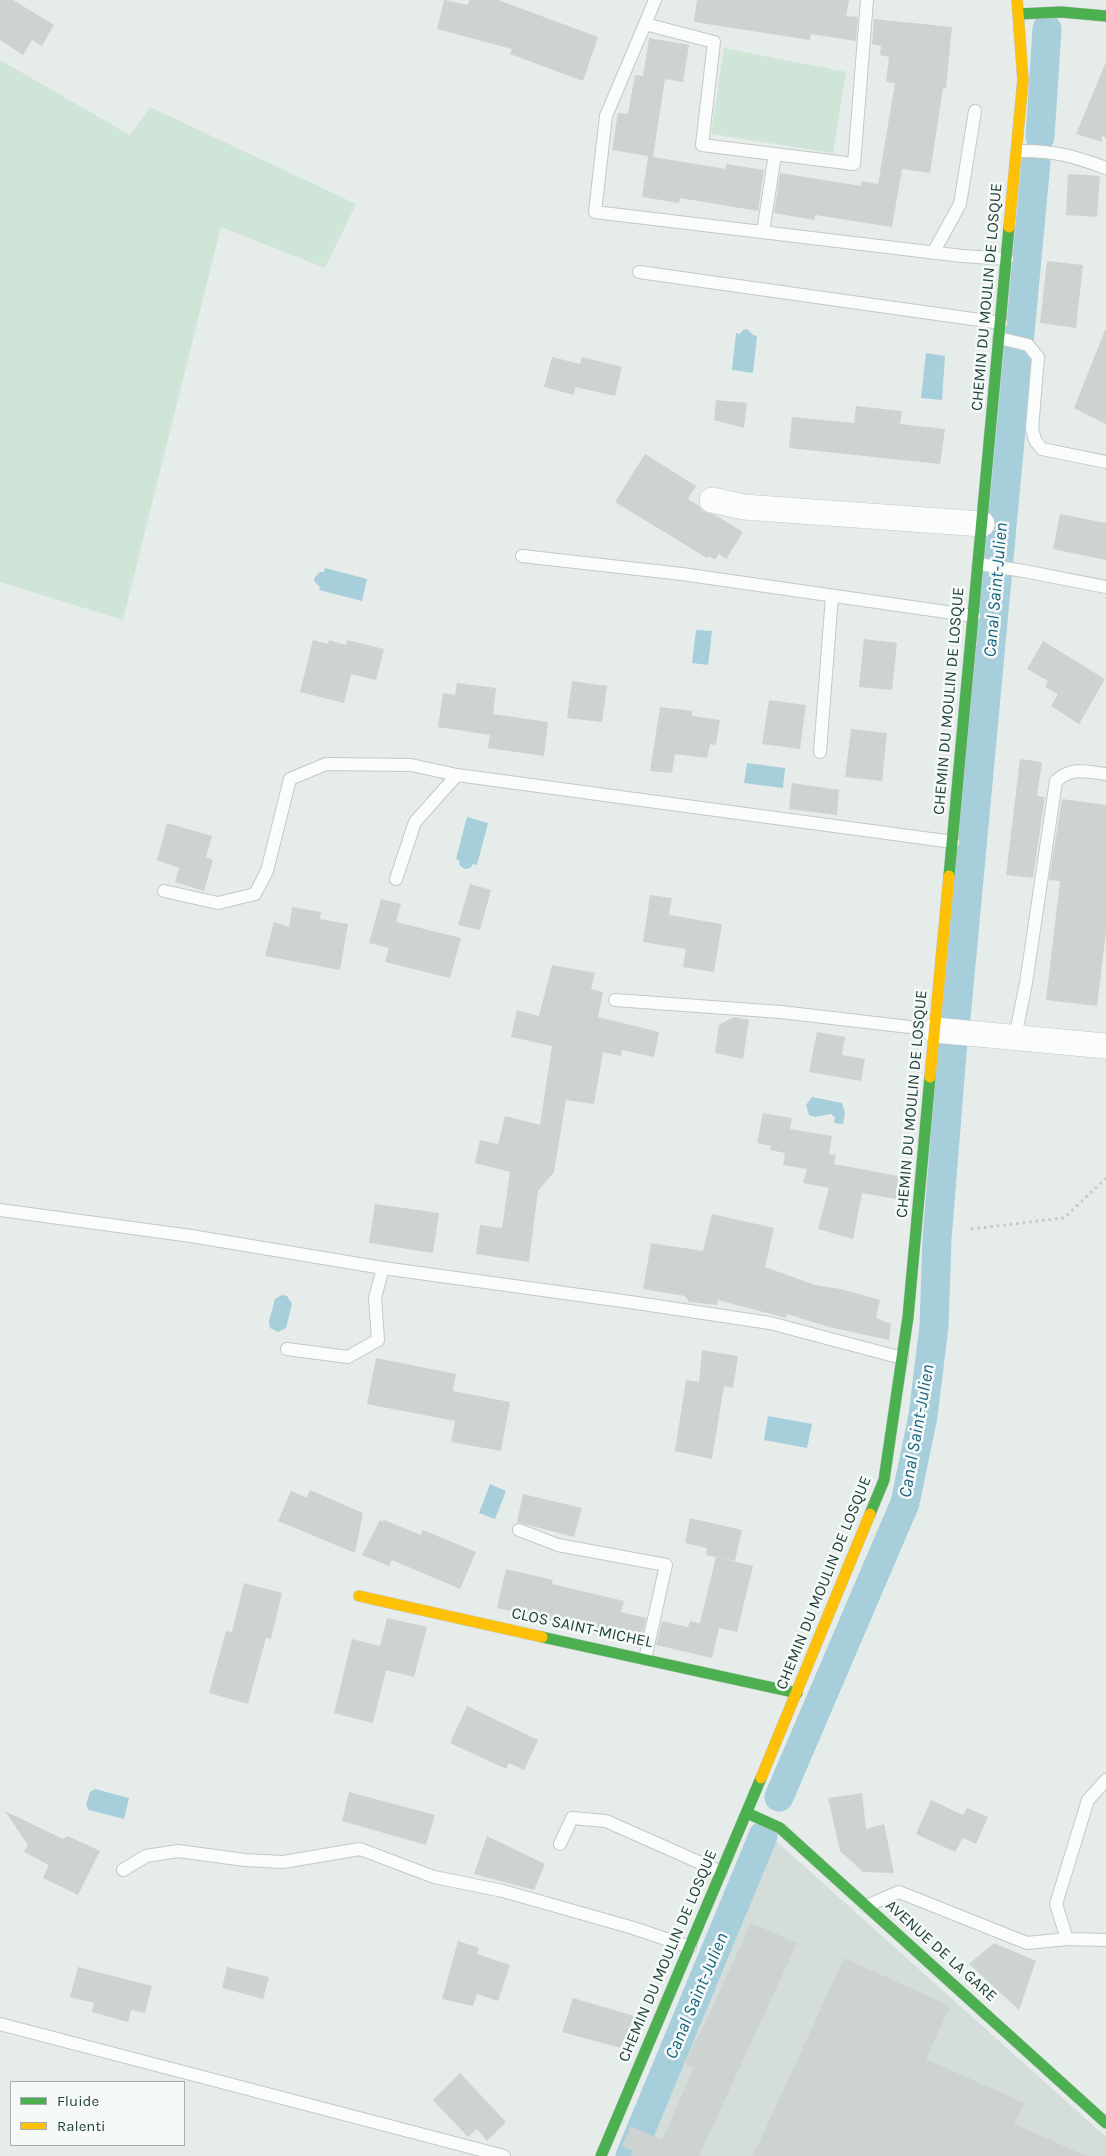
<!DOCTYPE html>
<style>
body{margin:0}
#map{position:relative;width:1106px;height:2156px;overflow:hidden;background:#e6ece9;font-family:Karla,sans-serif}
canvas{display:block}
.legend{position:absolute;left:10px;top:2081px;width:175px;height:65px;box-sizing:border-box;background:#f5faf8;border:1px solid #a1b0ad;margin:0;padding:6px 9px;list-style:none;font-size:15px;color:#22413c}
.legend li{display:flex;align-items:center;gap:10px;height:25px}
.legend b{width:25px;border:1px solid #a1b0ad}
</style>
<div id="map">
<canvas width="1106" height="2156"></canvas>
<ul class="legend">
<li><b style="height:6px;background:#4caf50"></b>Fluide</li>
<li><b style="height:6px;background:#ffc107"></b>Ralenti</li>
</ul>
</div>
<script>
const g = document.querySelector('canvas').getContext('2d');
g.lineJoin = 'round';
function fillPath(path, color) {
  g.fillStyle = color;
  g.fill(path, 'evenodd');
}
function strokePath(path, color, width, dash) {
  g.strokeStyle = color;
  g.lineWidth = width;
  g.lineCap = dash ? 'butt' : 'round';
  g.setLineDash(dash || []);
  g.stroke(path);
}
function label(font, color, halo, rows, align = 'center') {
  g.font = font + ' Karla,sans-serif';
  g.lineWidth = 5;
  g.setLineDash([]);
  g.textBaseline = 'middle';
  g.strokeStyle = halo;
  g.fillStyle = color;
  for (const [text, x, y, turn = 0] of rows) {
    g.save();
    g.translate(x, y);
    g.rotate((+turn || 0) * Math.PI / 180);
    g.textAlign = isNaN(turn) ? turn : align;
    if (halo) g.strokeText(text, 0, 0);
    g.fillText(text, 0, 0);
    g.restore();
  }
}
fillPath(new Path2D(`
 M774 1839 1106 2137V2156H640Z`), '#d4ddda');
fillPath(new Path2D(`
 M724 48 846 72 833 153 711 134Z
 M0 60 130 135 150 107 356 204 325 268 221 227 123 620 0 582Z`), '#cfe5d7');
fillPath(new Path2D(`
 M747 329 753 335 757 336 753 373 732 370 736 333 740 334 743 330Z
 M926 353 945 356 942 400 921 398Z
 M325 568 367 579 362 601 319 590 320 587 314 581 315 577 320 572H324Z
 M696 630 712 631 708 665 692 663Z
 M747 763 785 768 783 788 744 783Z
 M467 817 488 823 477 865 473 864 470 868 465 869 460 866 459 860 456 859Z
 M812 1097 842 1103 845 1113 843 1124 834 1123 835 1117 831 1114 815 1117 809 1115 806 1105Z
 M282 1295 287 1296 292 1304 286 1328 278 1332 270 1328 269 1321 275 1299Z
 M768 1416 812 1424 807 1448 764 1440Z
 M490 1484 506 1491 495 1519 479 1513Z
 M95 1789 129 1798 124 1819 89 1810 86 1805 90 1792Z`), '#a6cedb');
strokePath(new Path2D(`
 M1040 137 1047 29
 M956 1018 1036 162
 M779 1797 905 1503 923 1416 934 1326 937 1239 953 1041
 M630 2156 763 1836`), '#a6cedb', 29);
fillPath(new Path2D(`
 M0 0H13L54 25 42 46 32 40 23 55 0 40Z
 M444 0 468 5 469 0H498L598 37 583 81 510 54 512 49 437 29Z
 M697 0H849L846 16 858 17 856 41 811 34 810 40 694 22Z
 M874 19 952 27 946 88H943L930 173 902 169 892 227 815 215 814 220 774 213 780 173 861 186V181L878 184 895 83 886 82 889 57 880 55 881 46 872 44Z
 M649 38 689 45 683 82 665 79 653 157 726 169V164L764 170 758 211 680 198 679 203 642 197 648 156 612 150 618 113 628 114 635 75 643 76Z
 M1106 62V138L1102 135V142L1076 134Z
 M1068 174 1100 176 1097 217 1066 215Z
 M1047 261 1083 265 1076 328 1040 323Z
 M1105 330H1106V424L1074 408Z
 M552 357 580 364 582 357 622 367 615 396 575 387 574 395 544 387Z
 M716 400 747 403 744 428 714 420Z
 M856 406 902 411 900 424 945 429 940 464 789 448 792 417 854 423Z
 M645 454 696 486 688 499 699 506 703 511 715 515 743 532 726 559 719 554 715 560 709 556 707 558 615 502Z
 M1060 514 1106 523V560L1053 549Z
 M864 639 897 643 892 690 859 687Z
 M313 640 328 644 329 640 346 645 347 640 384 649 376 680 351 674 344 703 300 692Z
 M1043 641 1105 679 1079 724 1051 706 1058 694 1045 687 1048 681 1027 669Z
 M572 681 607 686 602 722 567 718Z
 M457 683 496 688 493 714 548 722 544 756 488 748 490 735 438 727 443 693 455 695Z
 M769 700 806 705 800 749 762 744Z
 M660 707 692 711V716L720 720 716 745 710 744 707 758 675 754 672 773 650 771Z
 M851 729 887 733 882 781 845 777Z
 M1020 759 1042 762 1037 796 1045 797 1033 878 1006 875Z
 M792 783 839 790 837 815 789 809Z
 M1062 799 1106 805V932L1097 1006 1046 1000 1060 881 1049 880Z
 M167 823 212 836 206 857 213 860 204 891 175 882 179 868 157 860Z
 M470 884 491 890 480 930 458 925Z
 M650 895 672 898 669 915 722 924 714 972 683 967 686 949 643 942Z
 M381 899 401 904 396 922 461 938 450 978 385 962 389 948 369 943Z
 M292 907 321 912 320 919 348 924 340 970 265 956 274 922 289 927Z
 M552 965 595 973 591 989 603 992 598 1017 659 1032 654 1057 622 1050 621 1056 603 1052 594 1104 566 1100 554 1172 538 1191 529 1262 476 1254 480 1225 502 1228 510 1172 475 1163 480 1140 498 1144 505 1116 540 1125 552 1046 511 1037 517 1010 539 1016Z
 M734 1017 749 1020 743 1059 715 1053 719 1025Z
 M817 1032 845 1037 842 1055 865 1059 861 1081 809 1072Z
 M763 1113 792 1118 790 1129 832 1136 829 1154 836 1155 834 1164 898 1176 896 1199 862 1193 853 1239 818 1229 829 1188 803 1183 807 1169 783 1165 785 1153 770 1150 771 1146 757 1143Z
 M375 1204 439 1213 433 1253 369 1243Z
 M712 1214 774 1228 765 1267 815 1285 841 1289 880 1300 876 1318 891 1324 889 1340 829 1327 787 1314 786 1318 718 1300 717 1305 689 1302 685 1296 643 1289 651 1243 703 1251Z
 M702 1350 738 1356 733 1388 724 1386 712 1459 675 1451 686 1380 699 1382Z
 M376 1358 456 1374 453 1391 510 1402 501 1451 451 1442 455 1421 367 1404Z
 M310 1490 363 1513 355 1553 278 1521 291 1491 307 1498Z
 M523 1494 582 1508 574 1537 517 1522Z
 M690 1518 742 1530 735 1561 706 1555 707 1548 685 1543Z
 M380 1520 383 1522 384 1520 421 1535 423 1530 476 1552 460 1589 392 1560 389 1566 362 1555Z
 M716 1557 753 1566 737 1632 719 1628 712 1658 656 1645 662 1621 688 1627 690 1621 717 1627 700 1623Z
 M506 1569 553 1580 552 1584 624 1601 621 1612 646 1618 641 1642 497 1608Z
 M244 1583 282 1593 271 1639 266 1638 248 1704 209 1693 226 1631 232 1632Z
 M387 1618 427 1627 414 1677 386 1670 373 1723 334 1713 352 1639 380 1646Z
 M467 1706 538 1740 524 1770 509 1763 506 1769 450 1743Z
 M349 1792 435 1815 426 1845 342 1821Z
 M862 1793 866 1829 884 1824 894 1873 863 1872 840 1851 828 1798Z
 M931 1800 963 1815 967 1808 988 1817 976 1844 963 1838 955 1852 916 1834Z
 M5 1811 63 1839 68 1836 100 1851 78 1895 43 1878 49 1865 24 1852 28 1845Z
 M487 1836 545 1864 534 1890 474 1874Z
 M751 1923 797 1943 699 2156H631L633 2151 622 2146 631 2126 662 2140 694 2068 683 2063 704 2026Z
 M458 1941 479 1948 477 1954 510 1965 498 2001 477 1994 473 2006 442 1999Z
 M994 1943 1036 1961 1019 2010 969 1964Z
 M844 1958 950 2006 926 2059 1024 2103 1014 2124 1086 2156H753Z
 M78 1967 152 1986 145 2013 131 2010 128 2022 92 2012 94 2003 70 1997Z
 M227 1967 269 1977 263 1999 222 1988Z
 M573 1998 634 2016 621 2048 562 2032Z
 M460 2073 506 2122 487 2141 477 2129 468 2137 433 2100Z`), '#cdd3d1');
const lane = new Path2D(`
 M867 0 854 164 702 145 714 42 645 24 606 116 595 212 962 256 1007 259
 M645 24 655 0
 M1017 151C1053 150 1073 156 1106 168
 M763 232 775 154
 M933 253 960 204 975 111
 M639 272 1001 323
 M999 338 1028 345 1038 357 1032 429 1035 440 1042 449 1106 462
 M522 556 682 574 974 616
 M978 564 1024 571 1106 587
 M820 752 832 596
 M396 879 415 822 457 775 953 842
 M164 891 218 903 255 894 267 871 290 779 326 764 411 765 457 775
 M615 1000 781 1012 935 1030
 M1015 1037 1026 983 1056 781C1072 766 1086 772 1106 774
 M0 1210 191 1236 383 1268
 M287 1349 348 1357 378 1340 375 1298 383 1268 630 1302 770 1323 902 1358
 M519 1530 558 1545 666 1565 645 1659
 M560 1844 572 1818 606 1821 721 1872
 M123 1870 146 1856 178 1851 245 1860 283 1862 360 1849 434 1877 503 1891 630 1927 690 1947
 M866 1906 899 1892 1027 1943 1067 1939 1106 1940
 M1067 1939 1056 1904 1088 1800 1106 1780
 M0 2024 504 2156`);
const street = new Path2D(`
 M712 500 744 507 982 524
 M935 1030 1106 1046`);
const fast = new Path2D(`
 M1019 14 1061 12 1106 16
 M949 876 1009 227
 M870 1514 884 1480 908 1317 930 1077
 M542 1637 797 1693
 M747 1813 780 1828 1106 2123
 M601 2156 761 1778`);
const slow = new Path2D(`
 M1009 227 1023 80 1017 0
 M930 1077 949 876
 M359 1596 542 1637
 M761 1778 870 1514`);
strokePath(lane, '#c3c9c7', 14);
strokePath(street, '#c3c9c7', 26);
strokePath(fast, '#c1c9c7', 12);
strokePath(slow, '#c1c9c7', 12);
strokePath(new Path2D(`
 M971 1229 1064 1218 1106 1178`), '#c2cbc9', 3, [2.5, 4]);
strokePath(lane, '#fbfcfc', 12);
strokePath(street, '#fbfcfc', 25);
strokePath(fast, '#4caf50', 11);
strokePath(slow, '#ffc107', 11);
label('16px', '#22413c', '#f5faf8', [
 ["CHEMIN DU MOULIN DE LOSQUE",987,297,-85],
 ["CHEMIN DU MOULIN DE LOSQUE",949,701,-85],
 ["CHEMIN DU MOULIN DE LOSQUE",912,1104,-85],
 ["CHEMIN DU MOULIN DE LOSQUE",824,1583,-68],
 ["CLOS SAINT-MICHEL",582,1628,12],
 ["AVENUE DE LA GARE",941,1951,42],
 ["CHEMIN DU MOULIN DE LOSQUE",668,1956,-67]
]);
label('italic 18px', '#196480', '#f5faf8', [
 ["Canal Saint-Julien",996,590,-85],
 ["Canal Saint-Julien",917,1431,-80],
 ["Canal Saint-Julien",697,1996,-67]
]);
</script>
